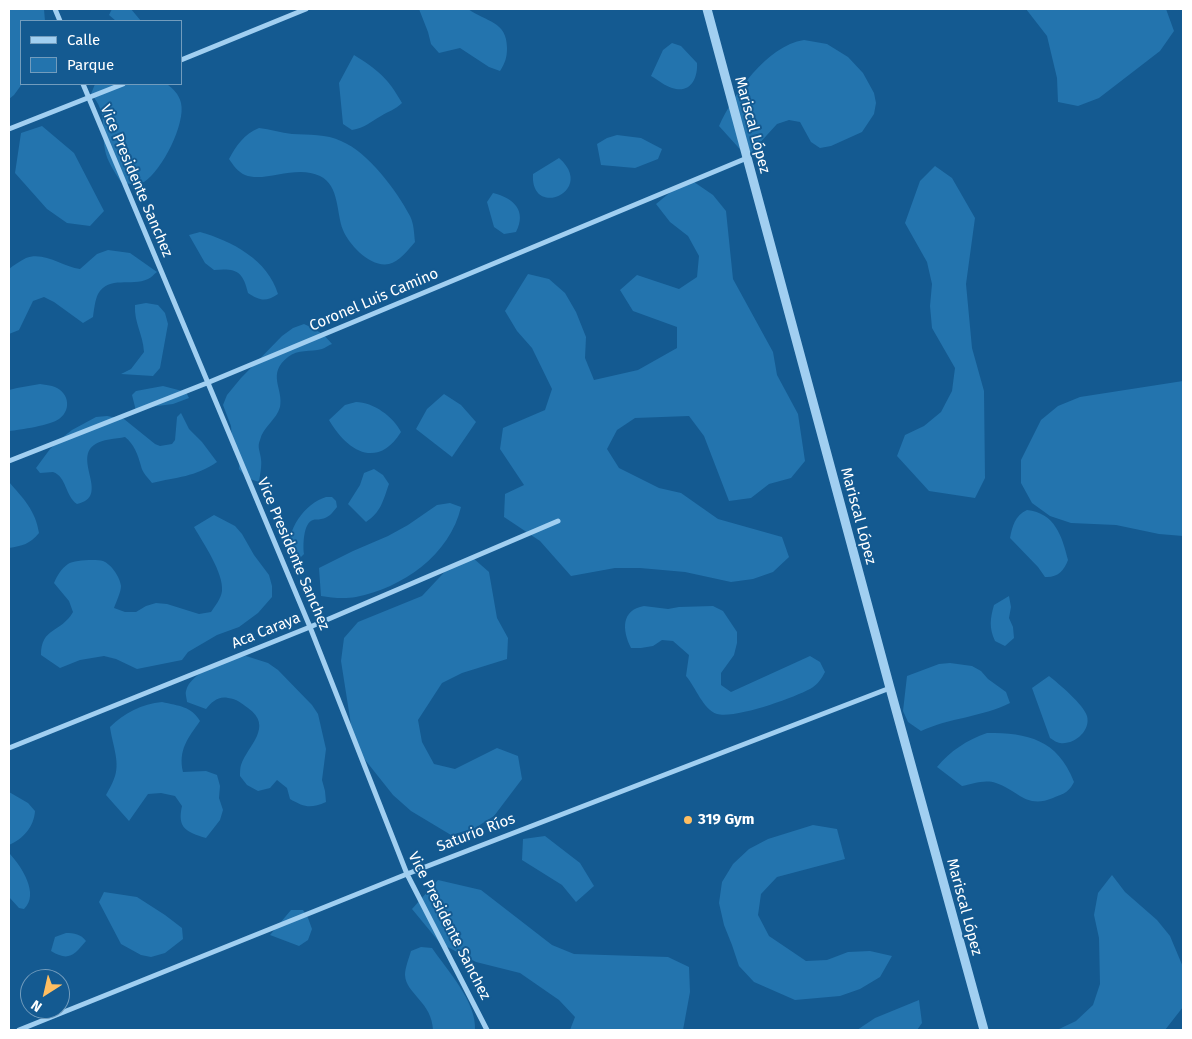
<!DOCTYPE html>
<meta charset="utf-8">
<style>
body{margin:0}
#map{position:relative;width:1192px;height:1039px;overflow:hidden;background:#145a91;font-family:"Fira Sans",sans-serif}
canvas{display:block}
.frame{position:absolute;inset:0;border:10px solid #fff;pointer-events:none}
.legend{position:absolute;left:20px;top:20px;width:162px;height:65px;box-sizing:border-box;background:#145a91;border:1px solid #729cbd;margin:0;padding:6px 9px;list-style:none;font-size:15px;color:#fff}
.legend li{display:flex;align-items:center;gap:10px;height:25px}
.legend b{width:25px;border:1px solid #729cbd}
.north{position:absolute;left:20px;top:969px;width:50px;height:50px;box-sizing:border-box;background:#145a91;border:1px solid #729cbd;border-radius:50%;rotate:215deg;font-size:14px;font-weight:700;line-height:20px;text-align:center;color:#fff}
.north::after{content:'';display:block;margin:auto;width:18px;height:22px;background:#ffbe61;clip-path:polygon(50% 0,100% 100%,50% 72%,0 100%)}
</style>
<div id="map">
<canvas width="1192" height="1039"></canvas>
<div class="frame"></div>
<ul class="legend">
<li><b style="height:6px;background:#a1cff1"></b>Calle</li>
<li><b style="height:14px;background:#2374ae"></b>Parque</li>
</ul>
<div class="north">N</div>
</div>
<script>
const g = document.querySelector('canvas').getContext('2d');
g.lineJoin = 'round';
function fillPath(path, color) {
  g.fillStyle = color;
  g.fill(path, 'evenodd');
}
function strokePath(path, color, width, dash) {
  g.strokeStyle = color;
  g.lineWidth = width;
  g.lineCap = dash ? 'butt' : 'round';
  g.setLineDash(dash || []);
  g.stroke(path);
}
function label(font, color, halo, rows, align = 'center') {
  g.font = font + ' "Fira Sans",sans-serif';
  g.lineWidth = 4;
  g.setLineDash([]);
  g.textBaseline = 'middle';
  g.strokeStyle = halo;
  g.fillStyle = color;
  for (const [text, x, y, turn = 0] of rows) {
    g.save();
    g.translate(x, y);
    g.rotate((+turn || 0) * Math.PI / 180);
    g.textAlign = isNaN(turn) ? turn : align;
    if (halo) g.strokeText(text, 0, 0);
    g.fillText(text, 0, 0);
    g.restore();
  }
}
fillPath(new Path2D(`
 M9 9H44L45 21H21L22 84 14 95 9 99Z
 M112 9H131L141 21H116L109 15Z
 M419 9H468C486 22 507 21 507 48 507 58 505 63 500 71L489 67 460 48 439 53 431 44 428 32Z
 M1026 9H1166L1174 31 1160 51 1099 98 1078 106 1058 102 1057 78 1047 36Z
 M804 40 827 44 848 57 863 73 874 93 876 103 874 114 862 132 831 146 820 148 811 142 800 122 789 120 777 124 747 157 719 126C734 94 766 46 804 40Z
 M672 43 681 46 697 63C698 79 690 94 672 88 665 86 658 80 651 76L663 50Z
 M354 55C378 70 388 78 402 103 395 110 389 111 381 116 370 122 365 128 352 130L343 124 339 83Z
 M95 84H167C173 89 179 94 181 103 186 123 162 171 144 182 136 186 129 184 121 182 115 173 107 161 105 150 101 128 108 113 91 94Z
 M42 126 74 153 104 211 90 226 67 223 47 209 15 173 21 133Z
 M259 128C270 129 281 133 292 134 308 135 327 134 341 141 368 152 397 191 410 216 414 224 414 233 415 242 408 250 399 262 389 264 371 268 349 245 343 230 336 213 340 186 320 176 296 164 265 183 245 175 238 172 233 165 229 159 236 146 244 134 259 128Z
 M617 135 641 138 662 149 658 159 635 168 601 165 597 144 607 138Z
 M559 158C597 191 530 220 533 174Z
 M935 166 952 178 975 218 966 284 972 348 984 391 985 478 975 498 929 491 897 456 905 435 924 426 941 412 952 391 955 368 932 328 930 306 932 284 927 262 905 223 920 181Z
 M694 182 713 195 726 211 733 279 773 352 777 375 798 414 805 461 791 478 769 484 751 498 729 501 704 436 689 416 635 418 617 430 607 449 619 468 659 488 681 493 718 519 782 537 789 557 773 572 753 579 731 582 685 572 640 568H615L571 576 540 541 504 517 505 494 524 485 500 449 503 428 545 410 552 389 532 348 517 331 505 311 528 274 549 279 565 293 576 312 586 337 585 358 594 380 638 370 677 348V327L633 311 620 290 637 275 679 289 697 277 699 256 688 236 670 222 656 204 673 190Z
 M493 193C514 198 527 211 516 232L504 234 494 227 487 202Z
 M200 232C232 241 268 260 278 294 266 302 260 301 248 293 243 271 236 268 214 270L205 263 189 235Z
 M108 250 130 253 157 272C154 274 151 278 148 279 131 287 109 275 98 294 95 300 94 310 93 317L83 323 54 302 44 297 33 301 19 330 9 334V269C14 265 20 261 26 258 44 251 63 267 80 269L97 254Z
 M146 303 158 305 165 313 168 324 160 368 153 376 121 374 131 369 144 352C143 334 134 323 135 305Z
 M304 324C316 329 324 334 332 344 329 345 325 348 322 349 310 352 298 349 288 357 266 374 284 389 280 407 277 419 263 427 260 440 257 447 260 451 261 459 262 466 260 475 259 482L247 478 239 469 240 459 233 450 231 426 223 405 227 395 241 378 282 336 293 328Z
 M1183 381V536L1159 534 1116 525 1071 523 1050 516 1032 503 1021 483V460L1041 420 1058 406 1080 397Z
 M40 384C44 385 49 385 52 386 68 390 73 409 59 419 51 425 20 430 9 431V390L17 388Z
 M163 386 186 392 189 398 173 404 141 408 136 411 132 395 136 391Z
 M444 394 461 405 476 422 452 457 416 429 427 409Z
 M356 402C373 402 394 417 401 432 377 470 347 451 329 420L345 405Z
 M181 413 189 429 202 442 217 462C195 477 177 477 152 483 148 478 142 472 141 466 138 455 134 444 125 437 116 439 102 439 94 445 73 460 111 497 77 504 65 496 67 477 53 472 49 472 44 473 40 473L36 468 50 449 63 437 72 430 96 417 107 416 124 419 155 444 160 446 172 444 175 440 177 417Z
 M374 469 383 475 389 484C383 501 381 512 366 522L348 504 360 485 364 473Z
 M9 482C23 498 36 511 39 533 30 544 22 546 9 548Z
 M326 497H332L336 501 337 507C332 513 329 518 321 519 318 520 315 519 313 520 303 523 303 546 304 554L300 558 290 553C285 531 305 503 326 497Z
 M450 503 461 507C450 555 402 588 356 597 345 599 332 598 321 596L319 568 353 551 388 536 408 525 437 505Z
 M1027 510C1055 513 1062 536 1068 560 1064 571 1057 578 1045 577L1038 567 1010 538C1012 527 1015 515 1027 510Z
 M214 515 235 526 242 534 254 555 269 575 272 586V597L258 613 239 627 217 635 188 652 182 660 137 669 116 659 104 656 80 660 60 668 41 655C41 627 61 633 73 612L69 601 54 583C57 576 61 569 68 564 74 560 96 559 103 561 111 564 120 577 121 586 121 592 116 602 114 608L125 612H136L146 606 156 603 167 604 199 614 211 612C215 606 221 599 222 591 224 573 203 543 194 527Z
 M473 558 489 572 497 618 508 638 507 659 462 673 442 683 418 720 422 742 434 764 455 769 497 748 518 756 522 779 494 816 475 828 451 835 411 811 393 795 362 756 352 731 341 661 344 638 358 622 422 596 452 564Z
 M1009 596 1011 607 1009 618 1013 627 1014 638 1005 646 995 641C989 628 990 619 994 605Z
 M644 606 668 609 679 607 713 606 723 611 737 632V643L734 655 721 673V685L731 692 810 656 820 662 825 672C821 680 817 685 810 689 793 698 735 719 717 714 703 709 696 688 686 676L689 655 673 641 662 640 653 646 641 648H631C622 630 621 610 644 606Z
 M246 656 268 663 278 670 312 705 318 714 326 749 322 780 325 791 326 802C310 809 304 807 290 799L287 788 277 780 270 788 258 791 247 785 240 776C240 773 240 768 241 765 248 745 274 727 248 708 241 703 237 699 228 698 218 696 212 702 206 709L187 702C187 699 185 694 186 691 190 672 229 658 246 656Z
 M950 663 972 666 981 671 988 679 1006 692 1010 703C982 717 949 718 921 731L908 722 903 711 907 676 939 664Z
 M1049 676C1058 683 1084 705 1087 716 1091 731 1074 745 1060 743 1057 743 1052 739 1050 738L1032 688Z
 M162 702C179 706 191 706 200 721 188 738 178 750 183 772L206 771 217 775 220 786 219 798 223 810 220 820 206 838C186 832 177 828 182 806L175 796 161 793 148 794 129 821 106 795C109 789 113 783 115 776 120 761 112 743 110 727 124 713 142 704 162 702Z
 M987 733C1028 733 1057 739 1074 782 1068 793 1065 793 1053 798 1026 809 1019 791 996 783 985 779 972 784 962 786L937 767C950 751 967 740 987 733Z
 M9 792 28 803 35 811C34 827 23 839 9 845Z
 M813 825 837 829 845 859 777 877 761 894 758 915 769 936 806 961 827 960 848 952 870 951 892 956 880 977 860 989 840 996 795 1000 754 982 739 966 732 945 724 925 719 903 722 882 733 864 749 849 768 839Z
 M545 836 580 863 594 886 576 902 562 885 522 860 523 839Z
 M9 854H10C21 866 40 894 24 909L19 908 9 897Z
 M1112 875 1125 892 1157 920 1170 936 1183 967V1007L1165 1030H1057L1076 1021 1093 1005 1100 984 1099 938 1094 915 1098 893Z
 M438 880 481 890 552 945 574 954 668 957 689 967 690 992 683 1030H570L575 1017 559 1000 520 973 476 962 440 943 412 909Z
 M104 892 137 897 165 915 182 928 183 939 165 953 151 957 141 955 121 944 99 902Z
 M291 910H303L308 918 312 929 308 940 299 946 270 935Z
 M66 933C74 933 81 934 86 941 74 955 69 962 51 951L55 937Z
 M421 947 432 948C447 970 477 1002 475 1030H433C432 1002 406 994 405 975 405 968 409 958 411 951Z
 M919 1000 922 1023 917 1030H857L875 1018Z`), '#2374ae');
strokePath(new Path2D(`
 M55 9 60 21
 M181 60 306 9
 M83 84 310 627 407 874 487 1030
 M9 129 123 84
 M9 461 207 383 747 158
 M9 748 310 627 558 521
 M19 1030 407 874 890 688`), '#a1cff1', 5);
strokePath(new Path2D(`
 M707 9 890 688 984 1030`), '#a1cff1', 9);
for (const [x, y, r, color] of [
 [688,820,5,"#ffbe61"]
]) {
  const dot = new Path2D();
  dot.arc(x, y, r, 0, 2 * Math.PI);
  g.fillStyle = color;
  g.fill(dot);
  strokePath(dot, '#145a91', 2);
}
label('15px', '#fff', '#145a91', [
 ["Mariscal López",752,125,75],
 ["Vice Presidente Sanchez",136,181,67],
 ["Coronel Luis Camino",374,300,-23],
 ["Mariscal López",858,516,75],
 ["Vice Presidente Sanchez",293,554,67],
 ["Aca Caraya",266,631,-22],
 ["Saturio Ríos",476,833,-21],
 ["Mariscal López",964,907,75],
 ["Vice Presidente Sanchez",449,926,63]
]);
label('bold 15px', '#fff', '#145a91', [
 ["319 Gym",698,820]
], 'left');
</script>
